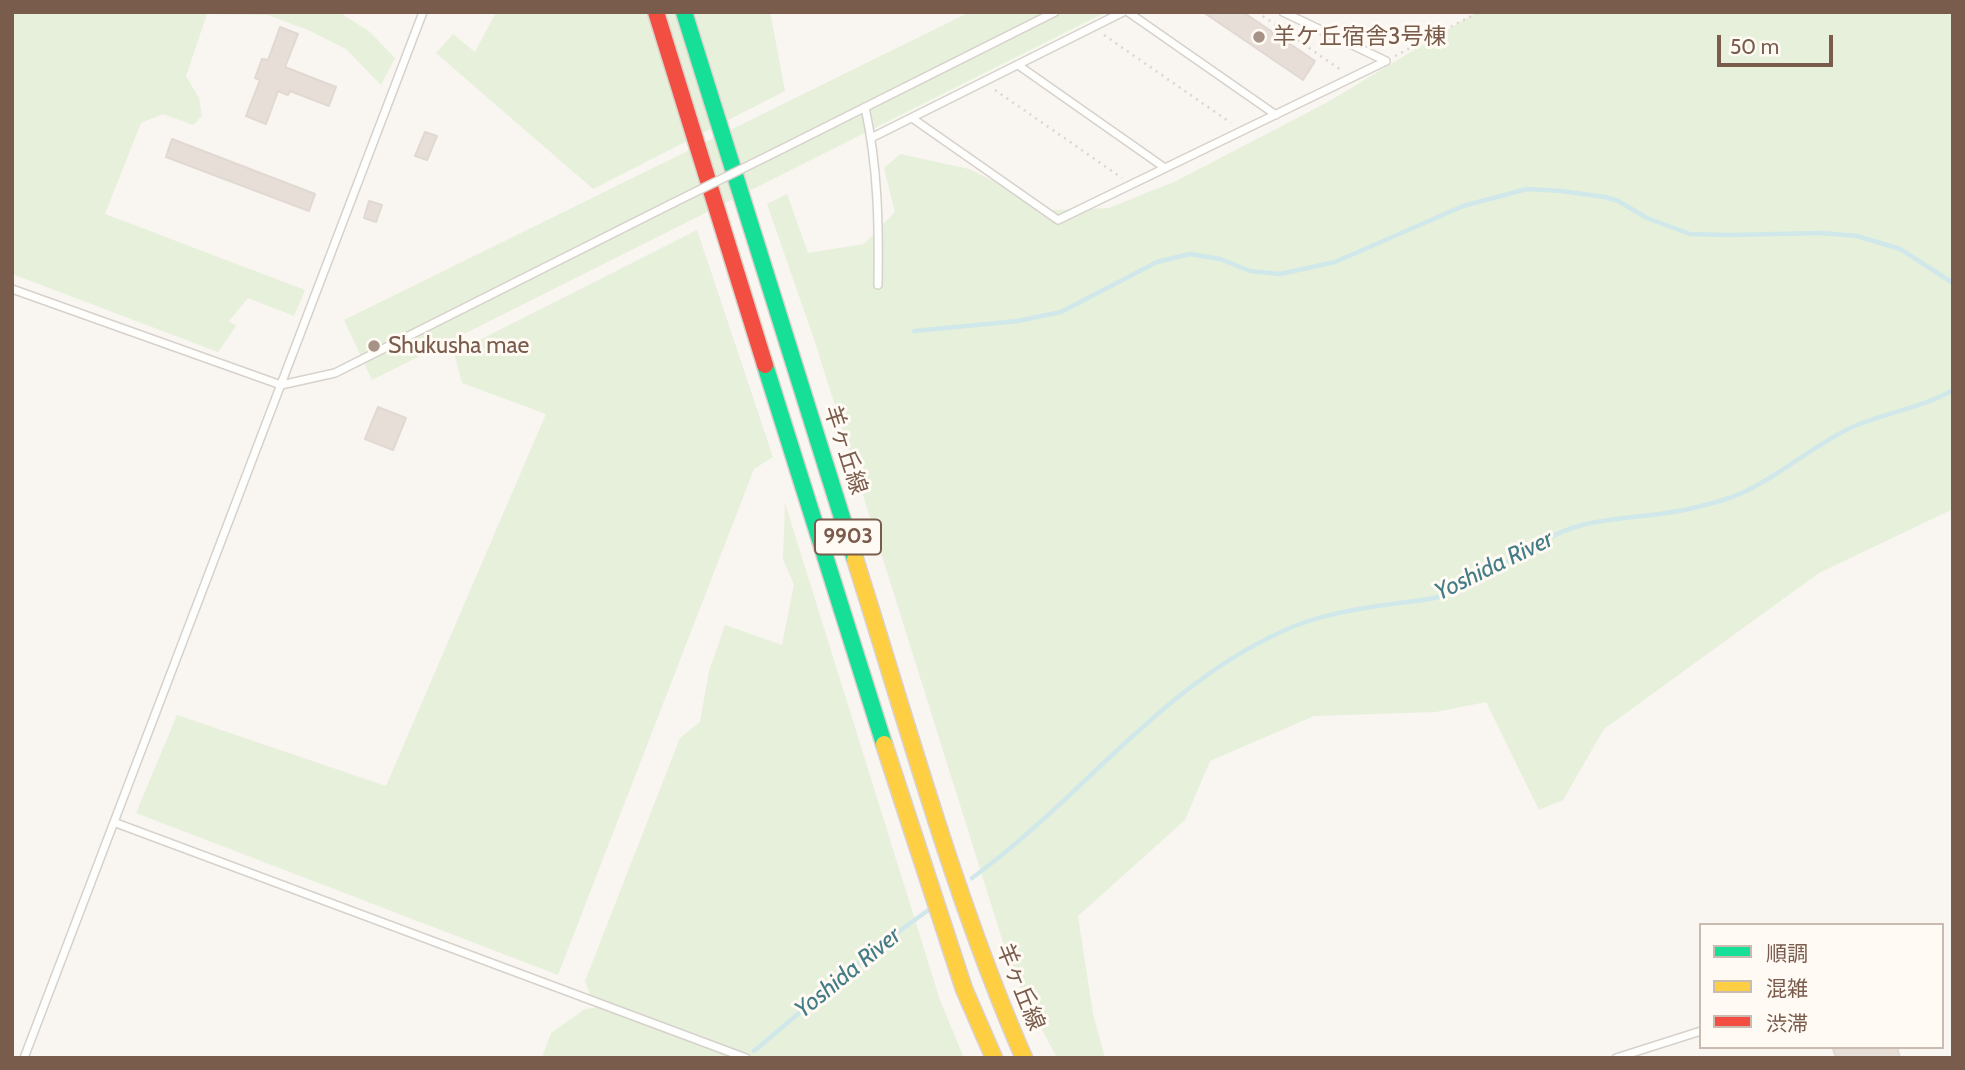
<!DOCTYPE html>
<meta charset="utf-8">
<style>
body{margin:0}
#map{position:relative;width:1965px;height:1070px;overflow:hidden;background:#f9f5f0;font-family:Cabin,"Noto Sans JP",sans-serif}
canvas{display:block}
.frame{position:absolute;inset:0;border:14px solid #7a5c4d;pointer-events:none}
.legend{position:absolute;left:1699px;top:923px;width:245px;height:126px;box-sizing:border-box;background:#fffaf3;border:2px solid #cabbb1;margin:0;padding:9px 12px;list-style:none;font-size:21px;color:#7a5c4d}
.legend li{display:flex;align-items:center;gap:14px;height:35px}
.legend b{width:35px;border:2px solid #cabbb1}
.scale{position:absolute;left:1717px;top:35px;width:116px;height:32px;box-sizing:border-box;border:4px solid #7a5c4d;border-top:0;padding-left:9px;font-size:21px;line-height:24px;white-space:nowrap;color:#7a5c4d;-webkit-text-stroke:5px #fffaf3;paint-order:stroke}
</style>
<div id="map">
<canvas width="1965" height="1070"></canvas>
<div class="frame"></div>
<ul class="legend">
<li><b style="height:9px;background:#16e098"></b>順調</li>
<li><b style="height:9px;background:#ffcf43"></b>混雑</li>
<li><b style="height:9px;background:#f24e42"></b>渋滞</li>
</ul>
<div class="scale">50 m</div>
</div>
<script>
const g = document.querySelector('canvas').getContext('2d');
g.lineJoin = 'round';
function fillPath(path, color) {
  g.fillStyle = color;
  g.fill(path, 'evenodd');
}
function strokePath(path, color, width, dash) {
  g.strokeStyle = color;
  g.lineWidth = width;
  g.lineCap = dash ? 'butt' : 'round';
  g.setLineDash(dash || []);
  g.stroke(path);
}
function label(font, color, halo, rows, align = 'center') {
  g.font = font + ' Cabin,"Noto Sans JP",sans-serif';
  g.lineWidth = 6;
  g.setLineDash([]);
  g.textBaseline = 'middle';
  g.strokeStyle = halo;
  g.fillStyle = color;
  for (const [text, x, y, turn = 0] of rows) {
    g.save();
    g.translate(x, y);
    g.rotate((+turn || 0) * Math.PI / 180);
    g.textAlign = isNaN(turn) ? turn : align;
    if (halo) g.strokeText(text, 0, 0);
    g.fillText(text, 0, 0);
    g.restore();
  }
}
fillPath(new Path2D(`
 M12 12H339L370 32 395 58 381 85 346 49 308 30 268 15 207 14 186 76 199 98 202 116 193 125 163 114 141 123 105 214 305 290 294 316 248 298 229 321 236 326 218 352 12 274Z
 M496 12H770L785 91 593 189 436 53 453 34 475 52Z
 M970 12H1106L372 380 344 320Z
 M1477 12H1953V509L1819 573 1604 729 1563 800 1539 810 1486 702 1436 712 1314 716 1210 761 1185 820 1078 916 1093 1014 1105 1058H1057L1013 974 815 342 767 204 787 194 808 253 864 244 895 212 884 168 900 154 969 169 1052 210 1109 208 1176 181 1328 102Z
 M697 230 773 457 754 469 558 975 136 813 177 715 386 786 546 414 462 383 454 353Z
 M785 503 940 1000 964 1058H542L551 1033 585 1009 595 1008 585 981 680 738 700 722 709 671 725 625 782 645 794 585 783 559Z`), '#e7f0db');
strokePath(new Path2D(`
 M914 331 1018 321 1061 312 1157 262 1190 254 1220 259 1250 271 1280 274 1335 262 1463 206 1527 189 1561 191 1605 197 1618 201 1647 218 1690 234 1728 235 1821 233 1857 236 1900 249 1953 283
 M972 878C1079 801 1160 686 1283 631 1317 615 1356 609 1392 604 1408 601 1427 601 1442 596 1491 580 1530 539 1582 525 1618 516 1657 517 1693 508 1713 503 1734 498 1752 488 1785 471 1814 446 1848 429 1882 413 1920 409 1953 390
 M754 1051 880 945 930 909`), '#d0e8ea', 4.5);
const building = new Path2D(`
 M1203 12H1243L1315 61 1303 80Z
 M280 27 298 34 285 67 336 87 329 106 290 91 288 95 278 91 266 124 246 116 260 80 255 78 262 59 268 60Z
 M425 132 437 136 427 160 415 156Z
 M172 139 315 194 309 211 166 157Z
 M369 201 382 205 376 222 364 218Z
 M378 407 406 418 393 450 365 439Z
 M1838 1047H1897L1900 1058H1836L1833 1049Z`);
fillPath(building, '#e6ded7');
strokePath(building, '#e2d8d2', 2);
const lane = new Path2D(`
 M1128 12 1276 115
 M1018 65 1165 168
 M865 107C878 168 879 223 878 285
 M912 118 1058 220 1386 61 1283 12
 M871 138 1123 12
 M782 149 1055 12
 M12 289 281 385 335 373 673 203
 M116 823 746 1058
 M24 1058 423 12
 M1616 1058 1701 1031`);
const fast = new Path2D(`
 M684 12 855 559
 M765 365 884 744`);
const slow = new Path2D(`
 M855 559C908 726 954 897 1024 1058
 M884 744 964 989 994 1058`);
const jam = new Path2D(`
 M656 12 765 365`);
strokePath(lane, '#d7d1cb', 10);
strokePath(fast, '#dad1cc', 19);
strokePath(slow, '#dad1cc', 19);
strokePath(jam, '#dad1cc', 19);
strokePath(new Path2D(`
 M1257 12 1341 70
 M1104 35 1231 123
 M1395 56 1479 12
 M995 90 1122 178`), '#dcd5d0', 2.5, [2, 5]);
strokePath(lane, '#fefefd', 7);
strokePath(fast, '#16e098', 16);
strokePath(slow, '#ffcf43', 16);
strokePath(jam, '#f24e42', 16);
const laneBridge = new Path2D(`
 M673 203 782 149`);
strokePath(laneBridge, '#d7d1cb', 10, []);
strokePath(laneBridge, '#fefefd', 7);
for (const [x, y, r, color] of [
 [1259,37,7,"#a69286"],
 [374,346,7,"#a69286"]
]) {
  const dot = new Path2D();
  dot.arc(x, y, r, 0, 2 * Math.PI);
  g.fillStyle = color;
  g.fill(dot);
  strokePath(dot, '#fffaf3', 2.5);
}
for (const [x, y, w] of [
 [848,537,66]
]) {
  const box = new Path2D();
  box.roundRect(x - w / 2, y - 17.5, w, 35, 5);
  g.fillStyle = '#fffaf3';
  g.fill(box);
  strokePath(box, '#7a5c4d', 2);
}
label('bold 21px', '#7a5c4d', null, [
 ["9903",848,537]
]);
label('23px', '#7a5c4d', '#fffaf3', [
 ["羊ケ丘宿舎3号棟",1273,37],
 ["Shukusha mae",388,346]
], 'left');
label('23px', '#7a5c4d', '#fffaf3', [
 ["羊ヶ丘線",845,450,72],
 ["羊ヶ丘線",1020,987,68]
]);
label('italic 24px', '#437c86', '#fffaf3', [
 ["Yoshida River",1494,566,-26],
 ["Yoshida River",848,973,-39]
]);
</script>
